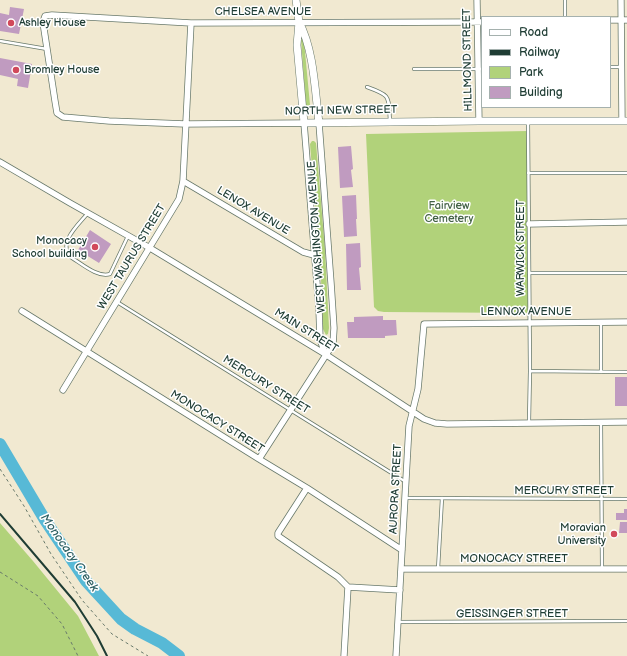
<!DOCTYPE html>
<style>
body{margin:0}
#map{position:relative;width:627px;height:656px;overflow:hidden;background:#f1e9d1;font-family:"Balsamiq Sans",sans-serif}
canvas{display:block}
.legend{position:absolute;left:481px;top:16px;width:130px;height:92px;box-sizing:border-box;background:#fff;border:1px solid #a5b1ae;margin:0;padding:5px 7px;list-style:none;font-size:12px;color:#1f3d34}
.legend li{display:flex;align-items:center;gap:8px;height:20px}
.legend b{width:20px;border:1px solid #a5b1ae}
</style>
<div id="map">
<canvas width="627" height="656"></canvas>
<ul class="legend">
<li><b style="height:5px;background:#fff"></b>Road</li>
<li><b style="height:5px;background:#1f3d34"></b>Railway</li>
<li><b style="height:11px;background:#b1d27a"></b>Park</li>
<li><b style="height:11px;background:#c09bc0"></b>Building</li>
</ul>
</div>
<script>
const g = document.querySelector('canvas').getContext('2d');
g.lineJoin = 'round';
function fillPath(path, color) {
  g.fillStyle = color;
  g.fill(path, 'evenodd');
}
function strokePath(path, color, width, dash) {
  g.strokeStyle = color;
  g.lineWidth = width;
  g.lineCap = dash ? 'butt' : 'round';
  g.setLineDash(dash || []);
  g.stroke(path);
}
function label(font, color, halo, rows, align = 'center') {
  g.font = font + ' "Balsamiq Sans",sans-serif';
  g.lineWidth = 3;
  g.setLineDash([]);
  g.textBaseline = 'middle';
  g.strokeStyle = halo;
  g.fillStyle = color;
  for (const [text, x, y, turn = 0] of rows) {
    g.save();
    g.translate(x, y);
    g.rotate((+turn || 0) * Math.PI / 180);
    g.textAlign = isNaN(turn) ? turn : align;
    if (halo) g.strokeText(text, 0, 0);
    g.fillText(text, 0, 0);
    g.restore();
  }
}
fillPath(new Path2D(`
 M301 39 304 41 310 105 309 107 306 108Z
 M528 131 529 313 384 312 378 311 374 307 366 134Z
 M312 141H314L316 143 325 249 329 328 328 334 326 335 323 329 321 279 310 144Z
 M0 523 33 561 78 616 99 656H0Z`), '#b1d27a');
strokePath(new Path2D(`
 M0 444 45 520 86 581 121 619 135 629 162 643 179 656`), '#57b9d6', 12);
fillPath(new Path2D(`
 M10 7 24 9 19 34 0 31V13L9 15Z
 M0 58 32 64 28 88 17 86 18 79 0 75Z
 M351 146 353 169 351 170 353 187 340 188 338 147Z
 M356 195 357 219H356L357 236 344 237 342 196Z
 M90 230 111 244 99 263 78 250Z
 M360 243 361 267 359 268 361 290H347L346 244Z
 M383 316V320H396L397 335 385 336V338H348L347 322H354V317Z
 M615 377H627V406H615Z
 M624 509H627V520H616V513H624Z
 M620 522H627V533H619Z`), '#c09bc0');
const service = new Path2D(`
 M565 0V17
 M0 41 47 49
 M610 67H621
 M414 69H482
 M367 87C392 96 388 96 390 121
 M528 121 530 371 529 422
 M528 173H627
 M88 213C78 225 56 244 72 258 82 264 98 278 110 274L128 236
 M529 273H627
 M117 302 406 482
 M601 322V372
 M530 371 627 372
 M601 423 602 568
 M406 498 627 499
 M438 569 442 498
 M398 622 627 621`);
const minor = new Path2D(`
 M477 0 479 121
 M621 0 622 121
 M610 20H627
 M0 162 70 203 150 248 325 354 424 419 435 423 447 424 627 422
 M183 181 303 252 314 255
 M529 224 627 222
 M22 311 259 459 307 488 402 550
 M325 354 320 339 319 309 304 123 185 124 109 121 63 117 57 113 55 101 44 29 43 22 45 16 52 15 191 23 482 22
 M63 390 179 199 183 181 191 23
 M259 459 333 344 334 328 331 283 319 123
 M307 488 278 533V536L338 577 348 587 400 590
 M401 569H627
 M344 656 348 587
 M396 656 409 426 418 389 424 324 627 322`);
const tertiary = new Path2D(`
 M296 0 299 22 297 45 304 123 479 121H627
 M299 22C314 50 315 91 319 123`);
strokePath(service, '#68796b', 4);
strokePath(minor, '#68796b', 7);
strokePath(tertiary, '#68796b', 8);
strokePath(new Path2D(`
 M0 469 24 506 51 554 82 600 112 634 148 656
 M0 572 38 596 62 624 78 656`), '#68796b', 1, [3, 3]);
strokePath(service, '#fff', 2.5);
strokePath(minor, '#fff', 5.5);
strokePath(tertiary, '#fff', 7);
strokePath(new Path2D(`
 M0 514 75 602 97 636 107 656`), '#1f3d34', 2);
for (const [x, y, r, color] of [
 [11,23,4,"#d1495b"],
 [16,70,4,"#d1495b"],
 [95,247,4,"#d1495b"],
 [614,534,4,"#d1495b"]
]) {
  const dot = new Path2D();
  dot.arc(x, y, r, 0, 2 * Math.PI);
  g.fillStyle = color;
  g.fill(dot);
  strokePath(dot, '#fff', 1.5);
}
label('11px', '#1f3d34', '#fff', [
 ["CHELSEA AVENUE",263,12],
 ["HILLMOND STREET",468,60,-91],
 ["NORTH NEW STREET",341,111,-1],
 ["LENOX AVENUE",253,211,31],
 ["WEST WASHINGTON AVENUE",317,237,-94],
 ["WARWICK STREET",521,248,-90],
 ["WEST TAURUS STREET",132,257,-59],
 ["LENNOX AVENUE",526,312],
 ["MAIN STREET",306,331,32],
 ["MERCURY STREET",266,385,32],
 ["MONOCACY STREET",217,422,32],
 ["AURORA STREET",396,489,-87],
 ["MERCURY STREET",564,491],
 ["MONOCACY STREET",514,559],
 ["GEISSINGER STREET",512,614]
]);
label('11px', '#1f3d34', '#fff', [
 ["Ashley House",19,23],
 ["Bromley House",24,70],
 ["Monocacy",87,241,"right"],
 ["School building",87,254,"right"],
 ["Moravian",606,528,"right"],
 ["University",606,541,"right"]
], 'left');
label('11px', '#446246', '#fff', [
 ["Fairview",449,206],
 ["Cemetery",449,219]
]);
label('italic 12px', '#306265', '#fff', [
 ["Monocacy Creek",69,553,55]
]);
</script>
